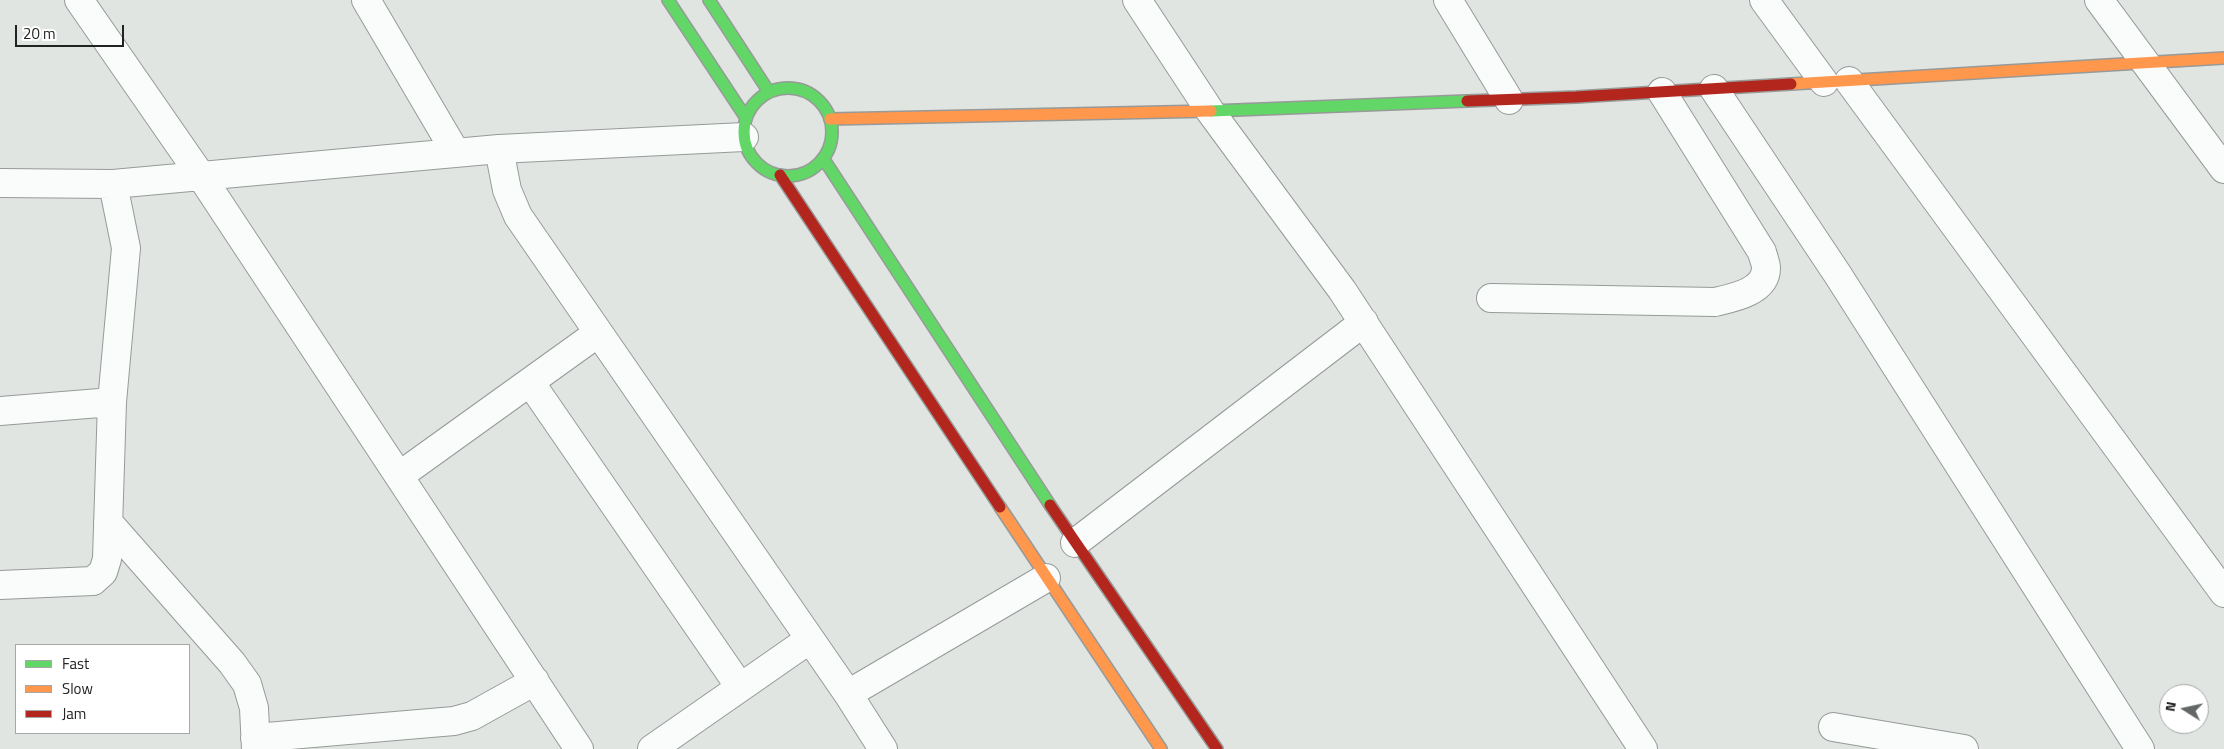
<!DOCTYPE html>
<style>
body{margin:0}
#map{position:relative;width:2224px;height:749px;overflow:hidden;background:#e0e5e2;font-family:"Titillium Web",sans-serif}
canvas{display:block}
.legend{position:absolute;left:15px;top:644px;width:175px;height:90px;box-sizing:border-box;background:#fff;border:1px solid #a6a7a6;margin:0;padding:6px 9px;list-style:none;font-size:15px;color:#202321}
.legend li{display:flex;align-items:center;gap:10px;height:25px}
.legend b{width:25px;border:1px solid #a6a7a6}
.north{position:absolute;left:2159px;top:684px;width:50px;height:50px;box-sizing:border-box;background:#fff;border:1px solid #a6a7a6;border-radius:50%;rotate:280deg;font-size:14px;font-weight:700;line-height:20px;text-align:center;color:#202321}
.north::after{content:'';display:block;margin:auto;width:18px;height:22px;background:#636765;clip-path:polygon(50% 0,100% 100%,50% 72%,0 100%)}
.scale{position:absolute;left:15px;top:25px;width:109px;height:22px;box-sizing:border-box;border:2px solid #202321;border-top:0;padding-left:6px;font-size:15px;line-height:18px;white-space:nowrap;color:#202321;-webkit-text-stroke:4px #fff;paint-order:stroke}
</style>
<div id="map">
<canvas width="2224" height="749"></canvas>
<ul class="legend">
<li><b style="height:6px;background:#63d668"></b>Fast</li>
<li><b style="height:6px;background:#ff974d"></b>Slow</li>
<li><b style="height:6px;background:#b3261e"></b>Jam</li>
</ul>
<div class="north">N</div>
<div class="scale">20 m</div>
</div>
<script>
const g = document.querySelector('canvas').getContext('2d');
g.lineJoin = 'round';
function strokePath(path, color, width, dash) {
  g.strokeStyle = color;
  g.lineWidth = width;
  g.lineCap = dash ? 'butt' : 'round';
  g.setLineDash(dash || []);
  g.stroke(path);
}
const street = new Path2D(`
 M79 0 201 176 579 749
 M366 0 456 153
 M1137 0 1210 111 1342 290 1643 749
 M1448 0 1509 100
 M1764 0 1824 82
 M2099 0 2224 169
 M1849 81 2224 593
 M1714 89 1838 275 2140 749
 M499 149 507 190 518 216 848 694 883 749
 M0 183 113 184 499 149 744 137
 M1491 298 1715 302C1732 298 1766 292 1766 268 1766 263 1763 257 1762 252L1662 92
 M530 382 740 687
 M0 411 112 402
 M399 476 598 333
 M108 522 232 663 247 684 254 708 256 749
 M1075 543 1364 322
 M0 585 93 581 103 572 107 559 112 402 126 248 113 184
 M848 694 1046 578
 M1833 727 1964 749
 M255 738 454 721 472 716 535 681
 M652 749 810 639`);
const fast = new Path2D(`
 M668 0 746 118
 M709 0 769 92
 M744 132a44 44 0 1 1 88 0a44 44 0 1 1-88 0Z
 M1211 111 1467 101
 M823 158 1050 505`);
const slow = new Path2D(`
 M1791 84 2224 58
 M830 119 1211 111
 M1000 507 1161 749`);
const jam = new Path2D(`
 M1467 101 1576 97 1791 84
 M780 175 1000 507
 M1050 505 1217 749`);
strokePath(street, '#979a98', 30);
strokePath(fast, '#979a98', 14);
strokePath(slow, '#979a98', 14);
strokePath(jam, '#979a98', 14);
strokePath(street, '#fafbfb', 28);
strokePath(fast, '#63d668', 11);
strokePath(slow, '#ff974d', 11);
strokePath(jam, '#b3261e', 11);
</script>
